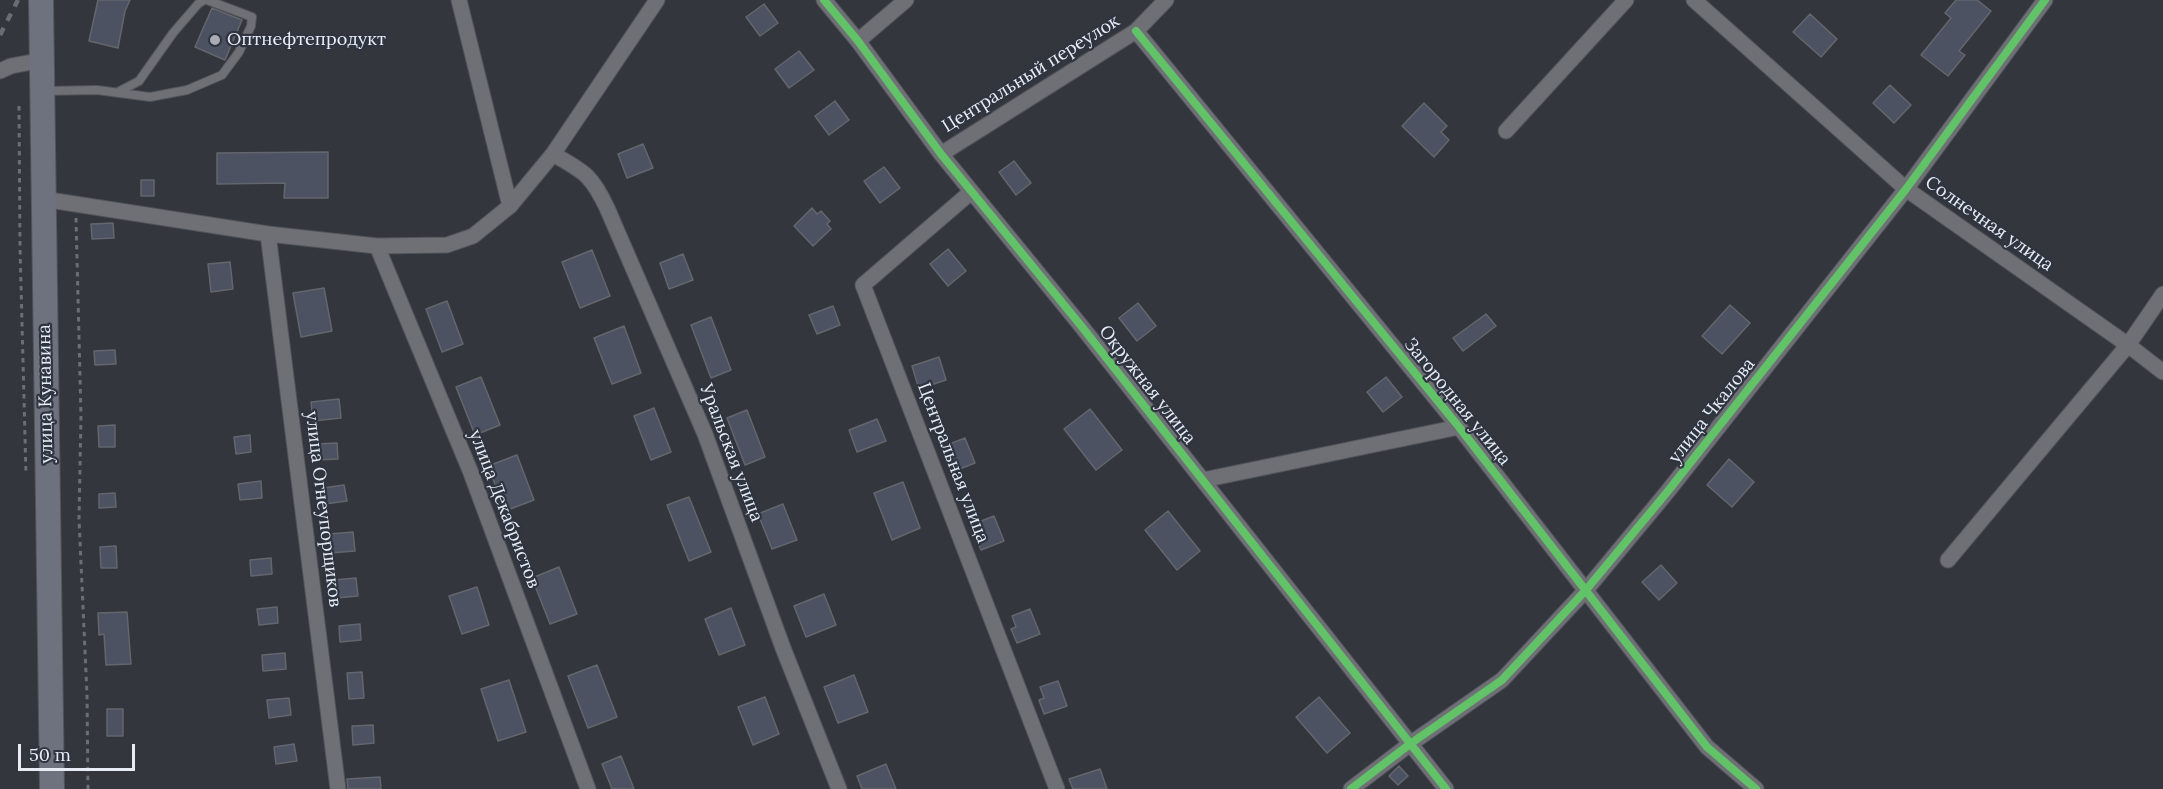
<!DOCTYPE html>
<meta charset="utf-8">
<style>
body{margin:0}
#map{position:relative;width:2163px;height:789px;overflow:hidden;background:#33363d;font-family:Lora,serif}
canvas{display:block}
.scale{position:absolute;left:18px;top:744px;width:117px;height:27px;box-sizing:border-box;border:3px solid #e8ecf4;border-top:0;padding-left:8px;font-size:18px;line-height:21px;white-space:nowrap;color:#e8ecf4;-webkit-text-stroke:4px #2f3441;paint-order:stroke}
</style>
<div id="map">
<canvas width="2163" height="789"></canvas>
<div class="scale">50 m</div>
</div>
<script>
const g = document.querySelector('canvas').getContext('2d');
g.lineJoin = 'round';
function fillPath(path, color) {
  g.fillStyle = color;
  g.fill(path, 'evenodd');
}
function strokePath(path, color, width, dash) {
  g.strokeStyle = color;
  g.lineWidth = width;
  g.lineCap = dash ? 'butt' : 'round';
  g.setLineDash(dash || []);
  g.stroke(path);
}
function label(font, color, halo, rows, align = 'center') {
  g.font = font + ' Lora,serif';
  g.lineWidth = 4.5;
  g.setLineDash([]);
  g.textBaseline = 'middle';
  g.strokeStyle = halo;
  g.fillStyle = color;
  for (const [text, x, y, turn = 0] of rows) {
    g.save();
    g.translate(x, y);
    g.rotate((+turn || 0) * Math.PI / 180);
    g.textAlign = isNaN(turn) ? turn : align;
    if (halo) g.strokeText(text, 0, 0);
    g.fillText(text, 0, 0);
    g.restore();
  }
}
const building = new Path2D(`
 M98 0H130L125 11 118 48 89 41Z
 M1956 0H1977L1991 11 1959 51 1965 55 1948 76 1921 55 1951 18 1945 13Z
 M764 4 778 23 760 36 746 17Z
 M212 8 242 20 225 60 195 47Z
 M1810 14 1837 39 1821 57 1793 32Z
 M799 51 814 70 789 88 775 69Z
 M1890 85 1911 105 1894 123 1873 103Z
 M835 101 849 120 829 135 815 116Z
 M1424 103 1447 126 1441 132 1449 140 1434 157 1402 126Z
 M643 144 653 168 627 178 618 154Z
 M328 152V198H284L285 183 217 184V153Z
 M1014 161 1031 183 1016 195 999 172Z
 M884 167 900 188 880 203 864 181Z
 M141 180H154V196H141Z
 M812 208 817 214 821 211 830 221 827 224 831 229 813 246 794 226Z
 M113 223 114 238 92 239 91 224Z
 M948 249 966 271 948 286 930 264Z
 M592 250 610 296 580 308 562 262Z
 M683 254 693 280 669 289 660 263Z
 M230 262 233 289 211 292 208 264Z
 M324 288 332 331 301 337 293 293Z
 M447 301 463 344 442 352 426 309Z
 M1138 303 1156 326 1137 341 1119 318Z
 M1730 305 1750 323 1722 354 1702 336Z
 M833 306 840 325 817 334 809 315Z
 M1486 314 1496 326 1463 351 1453 338Z
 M711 317 731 370 711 378 691 325Z
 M624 326 641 373 612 384 594 338Z
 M115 350 116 364 95 365 94 351Z
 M939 357 946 380 919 389 912 366Z
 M481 377 500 425 475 435 456 387Z
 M1386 377 1402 397 1383 412 1367 392Z
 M339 399 341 418 313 421 311 402Z
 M654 408 671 452 651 460 634 416Z
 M1090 409 1122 450 1096 470 1064 429Z
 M747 410 765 457 745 465 727 418Z
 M877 419 886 441 857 452 849 430Z
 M115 425V447H99L98 426Z
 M250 435 251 452 236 454 234 437Z
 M965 438 975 463 952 472 946 458 951 456 947 445Z
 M337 443 338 459 318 460 317 444Z
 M517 455 534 500 505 511 488 466Z
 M1729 459 1754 482 1732 507 1707 485Z
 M261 481 262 498 240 500 238 484Z
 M903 482 920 528 892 540 874 493Z
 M344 485 347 501 325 504 323 488Z
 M115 493 116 507 99 508V494Z
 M689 497 711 552 689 561 667 505Z
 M783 504 797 540 772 549 758 514Z
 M1168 511 1200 551 1177 570 1145 530Z
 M994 516 1004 541 981 550 975 535 980 533 976 523Z
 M353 532 355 551 330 553 329 534Z
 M116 546 117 568H101L100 547Z
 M271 558 272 574 251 576 250 560Z
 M1661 565 1677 583 1659 600 1642 582Z
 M559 567 577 614 550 624 532 578Z
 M356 578 358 596 336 598 334 580Z
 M477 587 489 625 462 634 449 596Z
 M824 594 836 625 806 637 794 606Z
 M277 607 278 623 259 625 257 609Z
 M731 608 745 645 719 655 705 619Z
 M1030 609 1040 634 1017 643 1011 629 1016 627 1012 616Z
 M127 612 131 664 106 665 104 634 99 635 98 613Z
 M360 624 361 640 340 642 339 626Z
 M285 653 286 669 263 671 262 655Z
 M597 665 617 717 588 728 568 676Z
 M362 672 364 698 349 699 347 673Z
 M854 675 868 712 838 723 824 687Z
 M509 680 526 732 498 741 481 689Z
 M1058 681 1067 706 1044 714 1039 700 1044 698 1040 687Z
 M765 697 779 734 753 745 738 707Z
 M1319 697 1350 733 1327 753 1296 717Z
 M289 698 291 715 269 718 267 700Z
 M107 709H123V736H107Z
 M373 725 374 743 353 745 352 726Z
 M294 744 297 761 276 764 274 747Z
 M621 756 634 789H612L602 764Z
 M886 764 896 789H862L857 776Z
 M1399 766 1408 776 1398 785 1389 776Z
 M1100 769 1107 789H1073L1069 779Z
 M380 777 381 789H348L347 779Z`);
fillPath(building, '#4c5262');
strokePath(building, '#63666c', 1.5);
const service = new Path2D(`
 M44 91 97 90 150 97 187 90 222 75 239 52 251 26 252 17 207 0
 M118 92 139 81 173 33 198 4 204 0`);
const minor = new Path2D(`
 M459 0 510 206
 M824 0 858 41 941 154 1082 327 1446 789
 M1694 0 1906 189 2128 345 2163 372
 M1136 31 1459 427 1707 747 1756 789
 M858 41 906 0
 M0 71 11 66 43 60
 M1506 131 1626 0
 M553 154C584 172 591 174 607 208L705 434 783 648 839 789
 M941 154 1136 31 1166 0
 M971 192 863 285 1057 789
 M43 199 268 234 377 246 447 245 473 236 510 206 553 154 657 0
 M268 234 338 789
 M377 246 471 473 588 789
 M1203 480 1459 427
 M1948 560 2128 345 2163 294
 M1351 789 1410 744 1502 680 1586 590 1668 491 1906 189 2045 0`);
const primary = new Path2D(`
 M41 0 52 789`);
strokePath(service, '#51545a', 10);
strokePath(minor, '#51545a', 17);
strokePath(primary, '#51545a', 26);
strokePath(new Path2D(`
 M19 106 20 247 26 475
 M76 218 81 416 79 519 87 695 88 789`), '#6c6e74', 3, [4.5, 4.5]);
strokePath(service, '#6e7075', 8);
strokePath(minor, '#6e7075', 15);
strokePath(primary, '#6e727e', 24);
strokePath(new Path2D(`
 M0 35 18 0`), '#6a6d73', 4.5, [8, 8]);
strokePath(new Path2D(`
 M824 0 858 41 941 154 1082 327 1446 789
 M1136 31 1459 427 1707 747 1756 789
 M1351 789 1410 744 1502 680 1586 590 1668 491 1906 189 2045 0`), '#61c268', 8);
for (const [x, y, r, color] of [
 [215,40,6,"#a9acb4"]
]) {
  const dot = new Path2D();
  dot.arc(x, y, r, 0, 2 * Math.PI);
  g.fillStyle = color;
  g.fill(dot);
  strokePath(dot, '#2f3441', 2);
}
label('18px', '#e8ecf4', '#2f3441', [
 ["Оптнефтепродукт",227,40]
], 'left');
label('18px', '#e8ecf4', '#2f3441', [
 ["Центральный переулок",1031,74,-32],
 ["Солнечная улица",1989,224,35],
 ["Окружная улица",1147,385,52],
 ["улица Кунавина",46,394,-91],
 ["Загородная улица",1457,402,51],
 ["улица Чкалова",1712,411,-52],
 ["Уральская улица",731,453,69],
 ["Центральная улица",953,463,69],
 ["улица Огнеупорщиков",323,509,83],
 ["улица Декабристов",504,509,69]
]);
</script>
